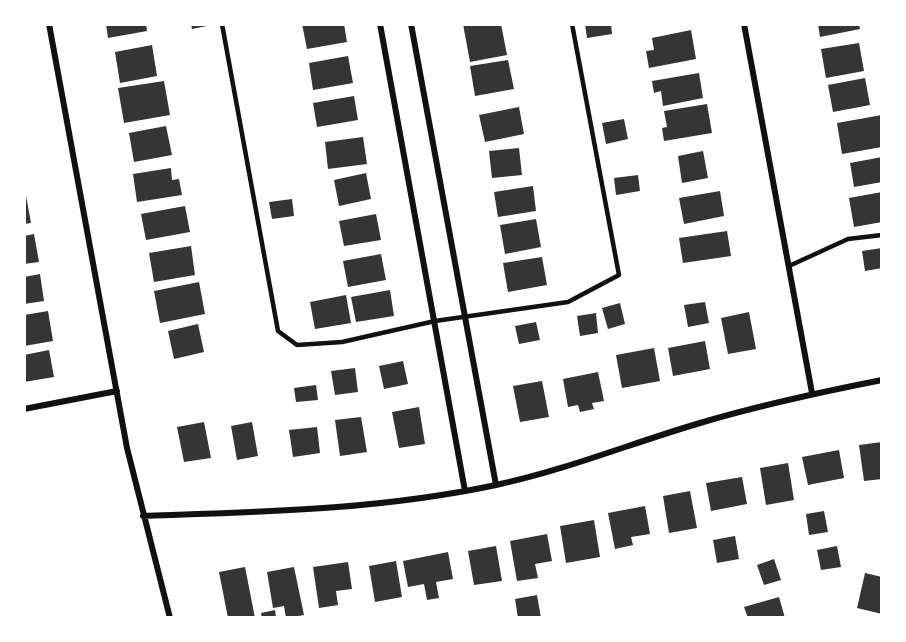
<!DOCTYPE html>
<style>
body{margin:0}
#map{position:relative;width:906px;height:642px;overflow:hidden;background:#fff;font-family:Barlow,sans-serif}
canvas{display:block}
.frame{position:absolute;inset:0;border:26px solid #fff;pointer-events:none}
</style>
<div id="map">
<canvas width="906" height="642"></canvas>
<div class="frame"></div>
</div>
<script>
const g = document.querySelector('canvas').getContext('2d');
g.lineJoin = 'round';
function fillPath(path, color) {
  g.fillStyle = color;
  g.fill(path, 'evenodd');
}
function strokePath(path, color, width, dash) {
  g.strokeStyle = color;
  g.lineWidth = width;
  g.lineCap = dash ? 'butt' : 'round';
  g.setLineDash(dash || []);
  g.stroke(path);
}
fillPath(new Path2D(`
 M106 24H146L147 31 108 38Z
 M191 24H212V25L192 29Z
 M302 24H344L347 42 307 49Z
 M463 24H501L507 55 470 62Z
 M585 24H611L612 34 587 38Z
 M818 24H859L860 29 820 37Z
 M691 30 696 59 649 68 646 51 654 50 652 38Z
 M859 43 864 71 826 78 821 49Z
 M152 45 157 76 120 83 115 52Z
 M348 56 353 83 313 90 309 63Z
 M508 60 514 89 475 96 470 66Z
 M699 73 703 98 663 106 661 91 654 93 652 81Z
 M865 78 870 105 833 112 828 85Z
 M164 81 170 115 124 123 118 88Z
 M354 96 358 120 317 127 313 103Z
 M707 104 712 133 664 141 662 128 667 127 664 111Z
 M519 107 524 134 485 142 479 115Z
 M882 115V147L842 154 837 123Z
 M624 119 628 139 606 144 602 123Z
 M166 126 172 155 134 162 129 133Z
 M363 137 367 164 328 169 325 142Z
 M519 148 522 175 492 178 489 151Z
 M703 151 708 178 682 183 678 156Z
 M882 157V182L854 187 850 163Z
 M171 168 172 180 179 179 182 195 137 202 133 174Z
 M366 173 371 199 339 206 334 180Z
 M638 175 640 191 616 195 614 178Z
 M533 186 536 211 498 217 494 192Z
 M25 190 31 223 24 224V191Z
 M720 191 724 216 684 224 679 198Z
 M882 192V222L854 227 849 198Z
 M292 199 294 216 272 219 269 202Z
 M185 206 190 232 146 240 141 214Z
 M376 214 381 240 344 246 339 221Z
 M536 219 541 247 505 254 500 225Z
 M727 231 731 256 683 263 679 238Z
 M34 234 39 262 24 264V236Z
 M191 246 195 275 154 282 149 253Z
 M882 248V268L865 271 862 251Z
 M381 254 386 280 348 287 343 261Z
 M542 257 547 285 508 292 503 263Z
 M40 274 44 301 24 304V277Z
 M199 282 205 314 160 323 154 291Z
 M390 290 394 316 356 322 351 297Z
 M346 295 351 323 315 329 310 302Z
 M705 302 709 323 688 327 684 305Z
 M620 303 625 324 608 329 602 308Z
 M48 311 53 341 24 346V315Z
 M749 312 756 349 728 354 721 318Z
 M596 313 598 333 580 336 577 316Z
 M536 322 540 340 519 344 515 326Z
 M198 324 204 352 174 359 168 331Z
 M705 341 710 369 673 376 668 348Z
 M654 348 660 381 622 388 616 355Z
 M49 350 54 377 24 382V355Z
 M403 361 408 384 384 389 379 366Z
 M355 368 358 392 335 395 331 371Z
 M598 372 604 401 592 403 594 409 580 412 578 405 568 407 563 379Z
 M542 381 549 417 520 422 513 386Z
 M316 385 318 400 296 402 294 388Z
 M419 407 425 444 399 448 392 412Z
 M361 417 367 452 340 456 335 420Z
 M204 422 211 458 184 462 177 427Z
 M252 422 258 456 237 460 231 426Z
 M317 427 320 453 293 457 289 430Z
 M882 442V479L864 481 859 445Z
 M839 450 844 478 808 485 802 457Z
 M788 463 794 500 766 505 760 468Z
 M742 477 747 504 711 511 706 483Z
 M690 491 697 528 669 533 663 496Z
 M645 506 650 534 631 537 633 545 615 549 608 513Z
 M824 511 828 532 809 535 806 514Z
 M594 520 600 557 566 563 560 526Z
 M547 534 552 561 535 564 538 578 517 581 510 541Z
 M735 536 739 559 717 563 713 540Z
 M496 546 502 581 474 585 468 551Z
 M837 546 841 567 821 570 817 550Z
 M448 552 453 579 436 582 439 598 427 600 424 584 408 587 403 561Z
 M774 559 781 580 764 585 757 565Z
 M396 561 402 597 375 602 369 566Z
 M348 562 352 589 336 591 338 605 319 608 313 567Z
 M245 567 255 618H228L219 572Z
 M294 567 304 615 286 618 284 606 273 608 267 572Z
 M865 573 882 577V614L857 608Z
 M537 595 541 618H518L515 599Z
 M779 597 785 618H748L744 607Z
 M275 610 276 618H262L261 613Z`), '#353535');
strokePath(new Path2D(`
 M222 24 278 331 297 345 342 342 435 321 568 302 619 275 572 24
 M789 266 848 239 882 235`), '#111', 4.5);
strokePath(new Path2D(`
 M49 24 127 448 170 618
 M380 24 465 491
 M411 24 496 485
 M744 24 812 393
 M24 409 117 391
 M143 516C261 512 379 510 496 485 566 470 632 443 700 423 760 405 821 392 882 380`), '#111', 6);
</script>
